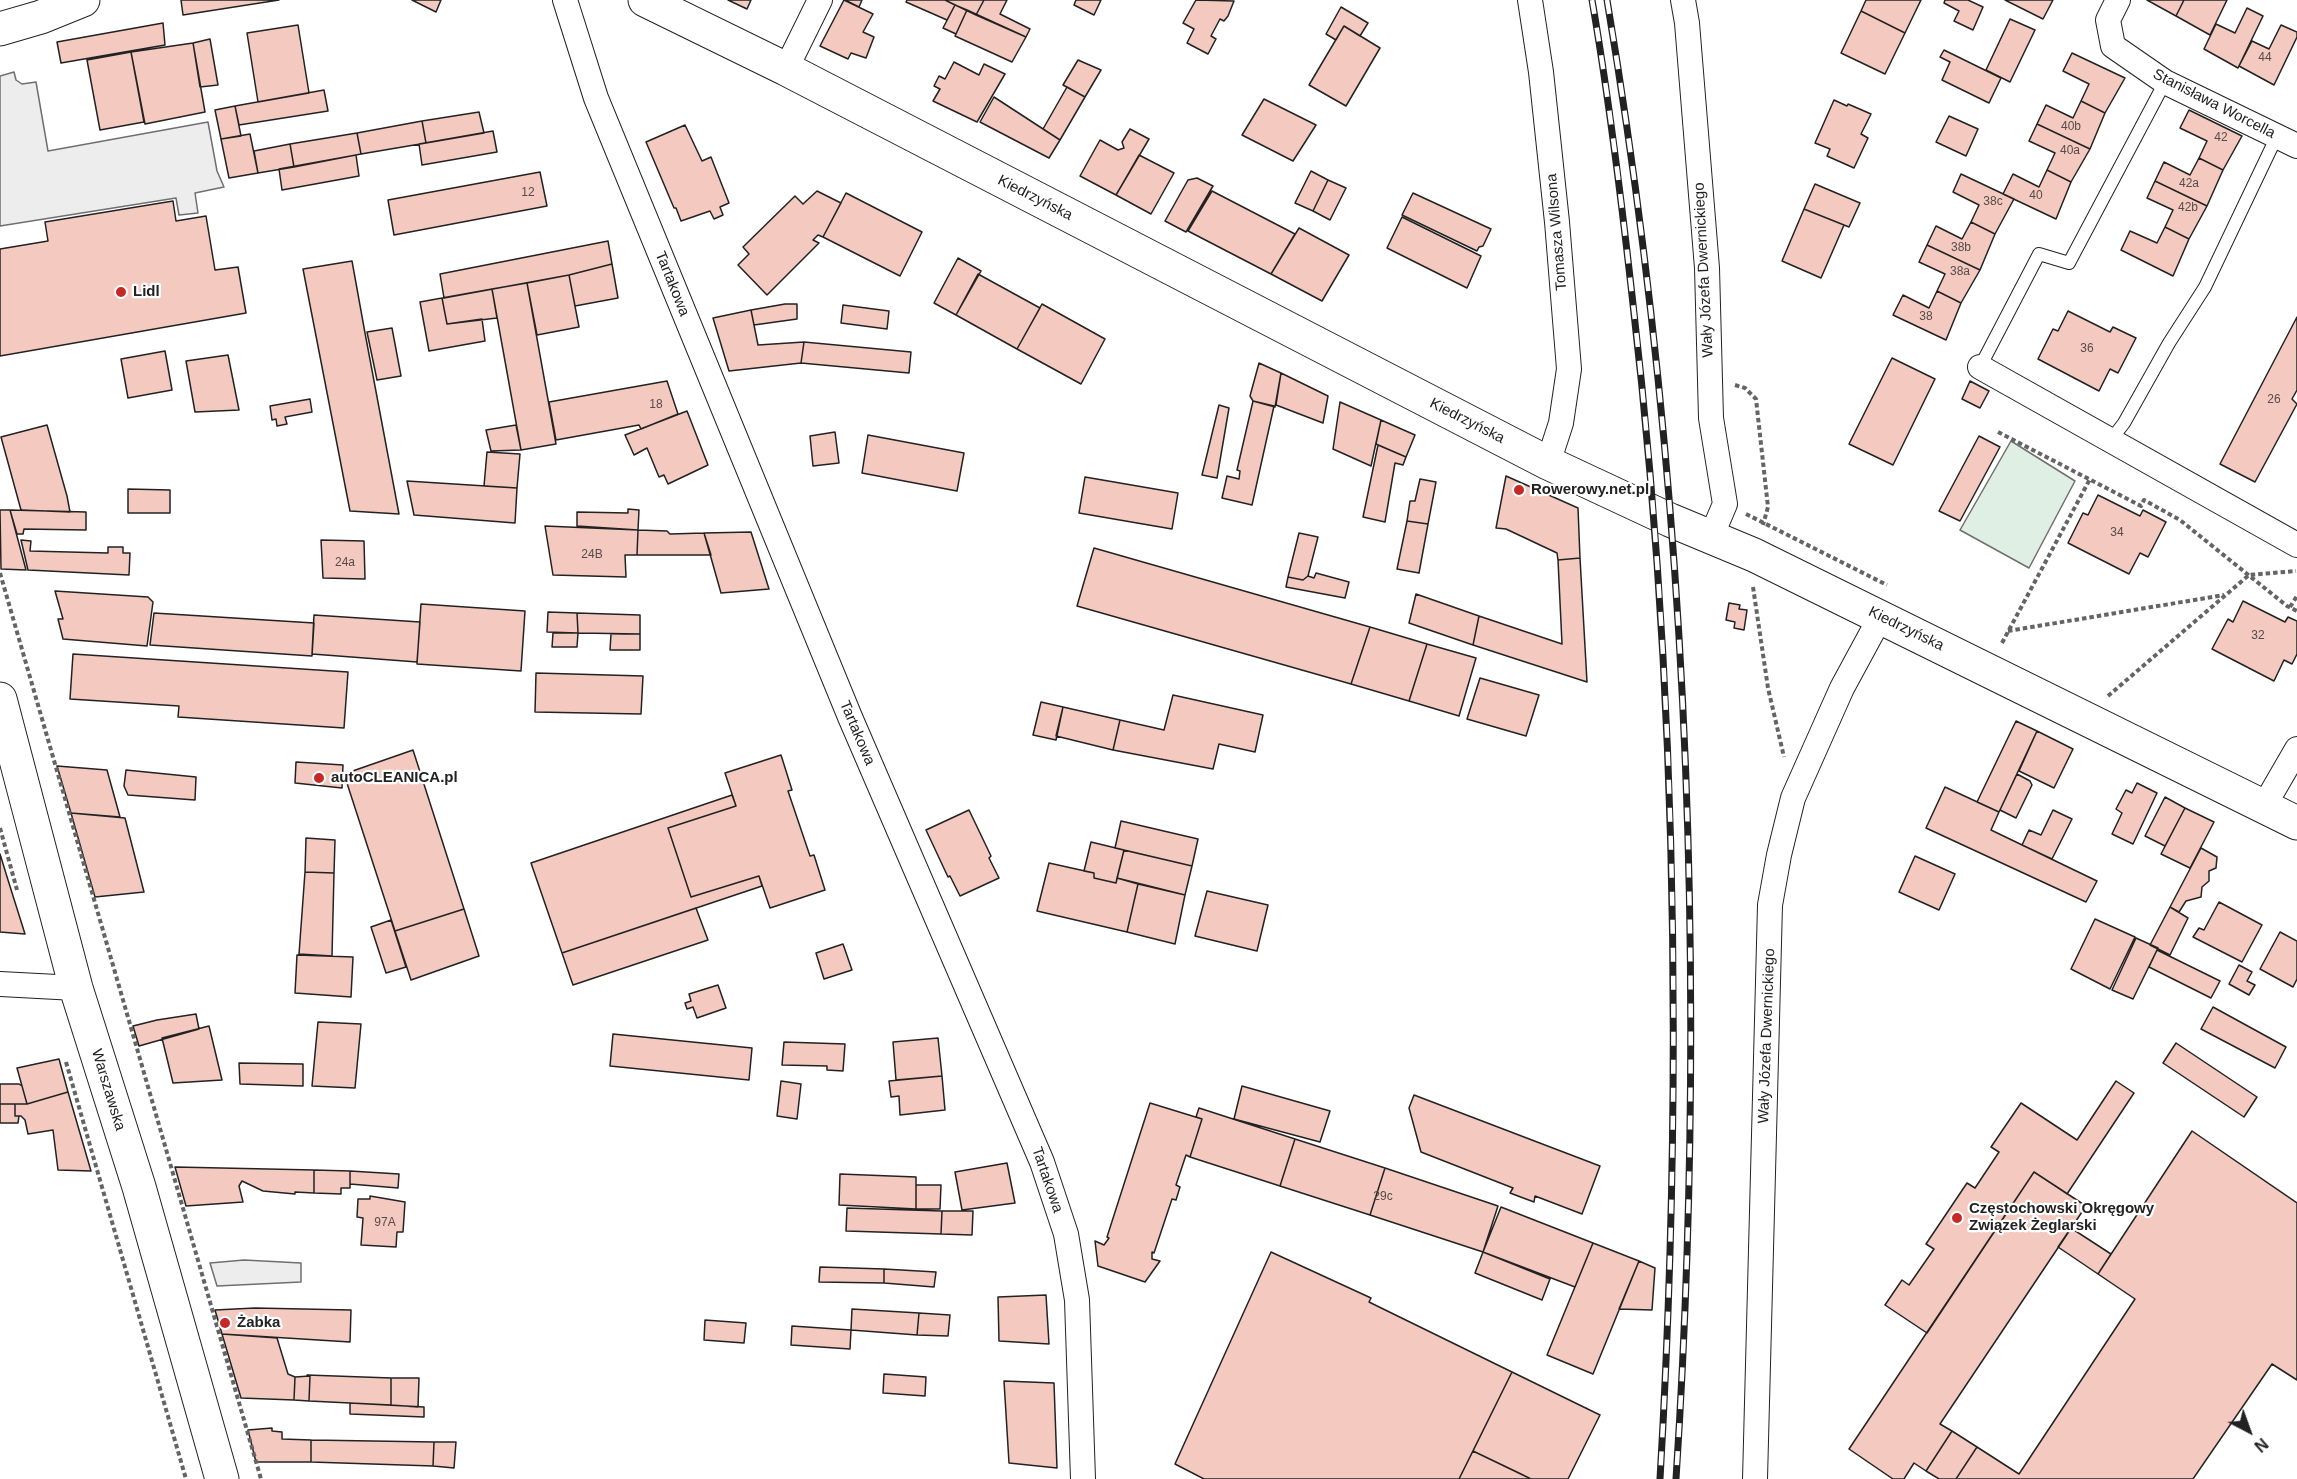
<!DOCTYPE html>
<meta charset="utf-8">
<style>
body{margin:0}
#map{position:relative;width:2297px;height:1479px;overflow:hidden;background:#fff;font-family:Helvetica,sans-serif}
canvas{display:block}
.north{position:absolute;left:2219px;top:1401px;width:60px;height:60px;-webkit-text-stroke:4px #fff;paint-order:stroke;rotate:139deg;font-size:16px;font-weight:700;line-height:24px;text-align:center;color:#222}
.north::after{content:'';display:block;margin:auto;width:21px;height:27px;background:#222;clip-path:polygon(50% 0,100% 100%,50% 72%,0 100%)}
</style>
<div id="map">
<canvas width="2297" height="1479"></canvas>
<div class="north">N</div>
</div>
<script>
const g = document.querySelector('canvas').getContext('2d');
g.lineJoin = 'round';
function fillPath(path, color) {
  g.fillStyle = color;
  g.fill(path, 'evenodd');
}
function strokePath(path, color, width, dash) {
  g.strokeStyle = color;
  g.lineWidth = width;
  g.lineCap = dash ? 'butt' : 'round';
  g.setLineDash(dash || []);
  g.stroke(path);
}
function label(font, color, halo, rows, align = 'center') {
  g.font = font + ' Helvetica,sans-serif';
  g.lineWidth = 4.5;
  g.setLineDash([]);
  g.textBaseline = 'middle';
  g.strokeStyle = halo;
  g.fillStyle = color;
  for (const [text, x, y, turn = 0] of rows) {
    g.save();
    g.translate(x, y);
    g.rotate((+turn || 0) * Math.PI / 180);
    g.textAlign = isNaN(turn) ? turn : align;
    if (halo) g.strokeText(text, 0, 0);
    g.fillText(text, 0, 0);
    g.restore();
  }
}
const green = new Path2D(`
 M2011 441 2075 481 2029 568 1960 530Z`);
fillPath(green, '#e0efe3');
strokePath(green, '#6f6f6f', 1.5);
const parking = new Path2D(`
 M14 72 16 80 22 84 36 82 48 151 208 122 217 171 224 187 195 193 198 213 179 215 176 198 0 226V76Z
 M244 1260 301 1263V1282L217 1286 210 1263Z`);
fillPath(parking, '#ededed');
strokePath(parking, '#6f6f6f', 1.5);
const building = new Path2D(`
 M181 0H279L183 15Z
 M412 0H441L436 12Z
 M728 0H751L747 9Z
 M844 0 873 14 863 32 874 37 866 58 851 53 848 59 820 46Z
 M845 0H862L859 7Z
 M907 0H945L955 5 947 20 906 2Z
 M945 0H984L976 15Z
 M984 0H1007L1000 14 1030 29 1026 37 976 15Z
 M1076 0H1101L1094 15 1074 5Z
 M1196 0 1234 1 1228 16 1224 21 1220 19 1211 36 1216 39 1208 54 1187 43 1194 29 1183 23Z
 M1866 0H1921L1905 33 1861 11Z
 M1945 0H1968L1983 7 1973 30 1954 21 1959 11 1944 3Z
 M2005 0H2053L2043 19Z
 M2147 0H2184L2176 16Z
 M2184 0H2227L2210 35 2176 16Z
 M955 5 967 10 956 34 943 28Z
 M1341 7 1368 23 1360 36 1344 26 1336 40 1326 34Z
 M2247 8 2263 16 2238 68 2204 49 2216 24 2235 33Z
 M967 10 1026 37 1012 62 955 36Z
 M1861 11 1905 33 1885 74 1841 53Z
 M2010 19 2035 30 2010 82 1986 70Z
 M163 23 165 45 61 63 57 42Z
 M298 25 309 93 258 102 247 33Z
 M2281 25 2297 32V37L2274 85 2239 66 2252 41 2269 49Z
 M1344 26 1380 48 1346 106 1309 85Z
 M210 39 218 85 200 87 193 43Z
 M193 43 205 112 145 124 131 52Z
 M1944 50 2001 78 1989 103 1942 80 1950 62 1940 57Z
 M131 52 144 122 100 130 87 60Z
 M2072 53 2125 78 2105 113 2081 101 2089 84 2063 71Z
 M1078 60 1101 70 1085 97 1063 85Z
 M954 62 979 75 984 64 1005 74 977 122 933 101 940 89 934 86 939 76 945 79Z
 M1067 87 1085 97 1060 140 1043 129Z
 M324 90 328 111 239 125 235 106Z
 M994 97 1060 140 1049 158 980 122Z
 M1264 99 1316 125 1293 161 1242 135Z
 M1834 100 1847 106 1848 104 1871 114 1861 134 1868 138 1854 168 1827 156 1830 149 1815 143Z
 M2081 101 2105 113 2090 149 2037 124 2046 105 2073 118Z
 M235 106 241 136 221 139 215 110Z
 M2189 110 2242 136 2223 170 2199 158 2207 141 2180 128Z
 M479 112 484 133 426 143 422 121Z
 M1949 116 1978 129 1966 156 1936 142Z
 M422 121 426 143 361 154 357 133Z
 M2037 124 2090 149 2071 182 2047 170 2055 153 2029 141Z
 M685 125 702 161 711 157 729 203 720 207 723 215 714 219 710 211 681 221 676 208H674L646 142Z
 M1130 129 1149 139 1116 195 1080 176 1100 140 1118 150 1124 148 1122 142Z
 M493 131 497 152 422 165 419 144Z
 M357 133 361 154 294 167 290 144Z
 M250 134 258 173 229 178 221 139Z
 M290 144 294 167 258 173 254 151Z
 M356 155 359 176 282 190 279 169Z
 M1139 155 1174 173 1151 214 1116 195Z
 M2199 158 2223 170 2207 206 2155 181 2164 162 2190 175Z
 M2047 170 2071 182 2056 219 2003 194 2013 174 2039 187Z
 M1311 171 1328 180 1313 211 1295 203Z
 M540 172 547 206 394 235 388 200Z
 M1961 174 2014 199 1995 234 1971 222 1979 205 1953 192Z
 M1197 178 1213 186 1186 232 1165 221 1188 180Z
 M1328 180 1346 188 1330 220 1313 211Z
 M2155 181 2207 206 2189 239 2165 227 2173 210 2147 198Z
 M1815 184 1860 203 1849 227 1804 209Z
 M817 191 841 203 823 237 818 235 813 240 819 243 767 295 738 265 749 254 743 247 795 196 803 204Z
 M1212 191 1295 234 1271 274 1188 231Z
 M846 193 922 232 900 276 823 237Z
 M1413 193 1491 229 1483 246 1479 247 1477 251 1402 215Z
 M173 201 176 221 206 216 215 270 238 267 246 313 0 356V249L48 241 45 222Z
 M1804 209 1844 225 1821 278 1782 261Z
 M1402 217 1481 256 1467 288 1387 248Z
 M1971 222 1995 234 1980 270 1927 245 1936 226 1962 239Z
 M2165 227 2189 239 2173 276 2121 250 2130 231 2157 243Z
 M1299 228 1349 255 1322 301 1271 274Z
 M608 241 612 264 569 275 444 298 440 274Z
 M1927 245 1980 270 1961 303 1937 291 1945 274 1919 262Z
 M958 258 981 271 956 315 934 303Z
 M352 261 365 333 399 514 350 511 303 269Z
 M612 264 618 298 575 306 569 275Z
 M978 274 1040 308 1017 349 956 315Z
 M569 275 579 327 537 335 527 283Z
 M527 283 556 444 521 450 492 289Z
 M492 289 497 318 447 324 442 298Z
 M1937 291 1961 303 1946 340 1893 315 1903 295 1929 308Z
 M442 298 447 324 482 319 485 341 429 351 420 302Z
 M785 304H797V319L754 325 751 310Z
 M1042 304 1105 339 1081 384 1017 349Z
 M843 305 889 311 887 329 841 323Z
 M751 310 758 345 804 342 801 363 729 371 713 318Z
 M2068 311 2110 332 2113 327 2136 338 2118 373 2110 369 2099 391 2038 359 2053 329 2058 331Z
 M2297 317V390L2292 399 2297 404 2255 482 2220 464Z
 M392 328 401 376 377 380 367 332Z
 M804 342 911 352 909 373 801 363Z
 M165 351 172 390 128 398 121 359Z
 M228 355 239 410 195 412 186 361Z
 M1892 358 1935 379 1893 465 1849 444Z
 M1259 363 1281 373 1275 407 1253 401 1250 396Z
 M1281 373 1328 396 1323 423 1276 405Z
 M667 381 678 414 641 429 639 425 556 440 549 402Z
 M1970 381 1989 391 1980 408 1962 399Z
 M310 399 312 412 285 417 287 424 277 426 276 419 272 420 270 406Z
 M1253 401 1274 406 1252 505 1222 498 1227 476 1239 479 1240 471 1237 470Z
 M1340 402 1381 420 1371 466 1333 449Z
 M1219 405 1229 408 1217 478 1202 475Z
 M687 411 708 465 668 484 664 475 659 477 647 448 634 455 625 435Z
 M1381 420 1415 435 1406 457 1376 444Z
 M47 425 67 496 70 512 21 510 1 437Z
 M516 425 521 450 491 451 486 430Z
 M835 432 839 463 813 466 810 436Z
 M868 435 964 453 957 491 862 473Z
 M1979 436 2000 447 1960 521 1939 511Z
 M1378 445 1406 457 1403 465 1395 463 1385 522 1363 517Z
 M487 452 520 454 517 488 484 486Z
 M1506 476 1578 508 1580 558 1558 560 1557 553 1506 529 1496 528Z
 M1085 477 1178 493 1172 529 1079 513Z
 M1420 479 1436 482 1428 524 1407 521 1410 501H1415Z
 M407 481 517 488 515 523 414 515Z
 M128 489 170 490V513H128Z
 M2098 495 2140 516 2143 510 2166 522 2148 557 2140 553 2129 574 2068 543 2083 513 2088 515Z
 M628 509 639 510 638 530 577 526V512L628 513Z
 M0 510H10L26 570 1 569Z
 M10 510 86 512V530L24 529 23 534H17Z
 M1407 521 1428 524 1419 573 1397 569Z
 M545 526 638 530 637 555H625L626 577 553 575Z
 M638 530 667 531 670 534 704 533 711 555H637Z
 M751 532 769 589 721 593 704 533Z
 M1299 533 1318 537 1308 576 1303 580 1288 577Z
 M21 540 31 541 30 551 108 553V547H123V553H130L129 575 28 570Z
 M321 540 364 541 365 579 323 578Z
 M1094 548 1370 627 1351 684 1077 606Z
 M1580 558 1587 682 1473 645 1479 616 1562 644 1558 560Z
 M1316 573 1349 582 1345 598 1286 587 1288 577 1303 580 1308 576 1314 578Z
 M55 591 148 597 153 602 147 646 63 639 58 619H63Z
 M1416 594 1479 616 1473 645 1409 623Z
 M2243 601 2285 622 2288 617 2297 621V654L2292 664 2284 660 2274 681 2212 649 2228 619 2233 622Z
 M1729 603 1740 605 1739 609 1747 610 1744 630 1734 628 1735 622 1726 620Z
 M421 604 525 611 521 671 417 664Z
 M548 612 577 613 578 633 547 632Z
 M154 613 314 623 312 656 150 645Z
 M577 613 640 615V634L578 633Z
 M314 615 420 622 417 662 312 654Z
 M1370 627 1427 644 1409 701 1351 684Z
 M553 633H578L577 647H552Z
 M611 634H640V650H610Z
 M1427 644 1476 658 1459 716 1409 701Z
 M73 654 348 672 344 728 178 717 179 706 70 699Z
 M536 673 643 676 641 714 535 712Z
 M1480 678 1539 695 1526 736 1467 719Z
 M1173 695 1263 715 1255 752 1219 744 1213 769 1113 750 1120 720 1164 730Z
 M1041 702 1063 707 1056 740 1033 735Z
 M1063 707 1120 720 1113 750 1056 736Z
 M2016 721 2037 731 1999 812 1977 802Z
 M2037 731 2073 749 2054 788 2019 771Z
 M413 750 464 909 395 931 344 774Z
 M781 755 792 790 788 791 810 856 814 855 825 890 770 908 759 876 691 897 668 828 736 806 725 773Z
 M296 762 343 765 342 788 295 783Z
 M57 766 107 770 120 817 71 813Z
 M126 770 196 777 195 800 128 795 124 786Z
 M2017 774 2030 781 2032 785 2016 818 2000 810Z
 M2137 783 2157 793 2133 844 2112 834 2122 813 2116 809 2126 790 2132 793Z
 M1945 787 1999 812 1991 830 2097 881 2086 902 1926 828Z
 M732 795 736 806 668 828 691 897 759 876 762 886 562 953 531 863Z
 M2165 797 2185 808 2165 846 2145 836Z
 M2185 808 2214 822 2190 868 2161 854Z
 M969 810 991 856 989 858 999 878 960 896 950 876 948 877 926 830Z
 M2053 810 2072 819 2052 859 2022 845 2029 830 2041 835Z
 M71 813 125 818 144 892 95 897Z
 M1121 821 1198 839 1192 866 1115 848Z
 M306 838 335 840 334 873 305 872Z
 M1091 842 1124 850 1116 883 1094 878V873L1084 871Z
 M2201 848 2217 857 2216 868 2209 871V881L2202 887 2201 897 2186 901 2179 912 2170 907Z
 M1124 850 1192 866 1185 895 1117 878Z
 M0 854 8 880 25 934 0 932Z
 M1915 856 1955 874 1939 910 1899 892Z
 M1049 863 1094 873V878L1116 883 1117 878 1138 884 1127 932 1037 911Z
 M305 872 334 873 332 956 299 954Z
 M1138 884 1185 895 1175 944 1127 932Z
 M1207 891 1268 905 1257 951 1195 936Z
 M2219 902 2262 925 2242 962 2193 937 2199 928 2204 930Z
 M2170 907 2188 918 2170 955 2150 945Z
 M696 908 708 940 573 985 562 953Z
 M464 909 479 956 411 980 395 931Z
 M2095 919 2135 937 2110 989 2071 969Z
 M391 920 406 967 386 973 371 927Z
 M2280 932 2297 941V979L2293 987 2260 969Z
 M2136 938 2158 948 2133 999 2112 990Z
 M843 944 852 970 824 979 816 953Z
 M2157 950 2220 981 2211 998 2149 967Z
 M297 955 353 957 351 997 295 993Z
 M2239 965 2252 972 2247 981 2255 985 2249 995 2229 984Z
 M718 985 726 1008 697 1018 693 1007 687 1009 685 1003 691 1001 689 994Z
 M2213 1007 2286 1047 2275 1068 2201 1029Z
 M196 1014 199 1029 139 1046 133 1026 157 1020Z
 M318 1022 361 1024 355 1088 312 1086Z
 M209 1026 222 1080 173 1083 162 1038Z
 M613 1034 752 1048 749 1080 610 1066Z
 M938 1038 942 1076 896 1080 893 1042Z
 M784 1042 845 1044 843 1071 827 1070V1066L782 1065Z
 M2176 1043 2257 1097 2244 1117 2163 1063Z
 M59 1059 68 1092 27 1104 17 1068Z
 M239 1063 303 1064V1086L240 1084Z
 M942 1076 945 1110 900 1115 899 1096 891 1097 889 1081Z
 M781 1081 801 1084 797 1119 777 1116Z
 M2116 1081 2134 1093 2067 1194 2034 1172 1927 1333 1885 1305 1902 1280 1909 1285 1934 1249 1926 1244 1967 1183 1975 1188 1999 1152 1991 1147 2021 1103 2077 1140Z
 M0 1084H19L22 1086 27 1104H0Z
 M1242 1086 1330 1111 1320 1142 1234 1119Z
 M68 1092 91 1171 58 1170 53 1130 28 1134 25 1120 21 1116H15V1104H27Z
 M1414 1095 1600 1166 1582 1214 1535 1196 1534 1202 1510 1193 1513 1188 1421 1152 1409 1108Z
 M1150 1103 1202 1119 1190 1157 1186 1155 1176 1185 1180 1187 1176 1200 1172 1199 1154 1253 1152 1252V1259L1160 1261 1145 1282 1098 1266 1095 1241 1104 1245 1109 1238 1107 1237Z
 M0 1104H15V1116H19L18 1123H0Z
 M1199 1108 1295 1139 1280 1186 1190 1157 1202 1119 1196 1117Z
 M2192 1131 2297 1203V1380L2272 1364 2193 1479H1956L1977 1447 2019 1474 2135 1299 2098 1274Z
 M1295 1139 1385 1168 1370 1215 1280 1186Z
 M1007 1163 1015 1203 962 1210 955 1172Z
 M175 1167 314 1170V1193L295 1192V1194L263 1191 242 1181 239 1186 243 1202 186 1206Z
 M1385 1168 1498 1206 1483 1252 1370 1215Z
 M314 1170 350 1171V1188H341V1194L314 1193Z
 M350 1171 399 1174 398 1188 350 1184Z
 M2034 1172 2086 1206 1940 1424 1952 1431 1926 1471 1914 1463 1904 1479H1893L1849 1449Z
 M840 1174 916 1177V1209L839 1205Z
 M916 1185H941L940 1209H916Z
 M370 1196 405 1202 403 1232H397L396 1247 361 1245 363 1218 357 1217 358 1199H370Z
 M1501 1207 1593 1243 1575 1287 1483 1252Z
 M847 1208 942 1211 941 1234 846 1231Z
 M942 1211H973L972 1235 941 1234Z
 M2071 1228 2111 1254 2098 1274 2058 1247Z
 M1593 1243 1639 1261 1593 1374 1547 1355Z
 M1271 1252 1371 1298 1369 1302 1371 1303 1512 1372 1459 1479H1204L1175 1464Z
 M1483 1252 1550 1279 1542 1300 1475 1273Z
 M1639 1261 1655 1268 1652 1310 1619 1309Z
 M820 1267 884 1269V1283L819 1282Z
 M884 1269 936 1272 934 1287 884 1283Z
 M1046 1295 1049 1344 999 1341 998 1297Z
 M255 1308 351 1310 350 1342 222 1334 215 1310Z
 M852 1309 919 1313 917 1335 851 1330Z
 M919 1313 950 1315 948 1336 917 1335Z
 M705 1320 746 1323 744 1343 704 1340Z
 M792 1326 851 1330 850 1349 791 1345Z
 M222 1334 277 1338 288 1374 295 1377 294 1400 241 1398Z
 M1512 1372 1600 1415 1568 1479H1531L1473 1451Z
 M884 1374 926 1377 925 1396 883 1393Z
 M307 1375 391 1378V1405L309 1401 310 1376Z
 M310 1376 309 1401 294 1400 295 1377Z
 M391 1378H419L418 1407 391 1405Z
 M1004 1381 1054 1383 1057 1468 1009 1463Z
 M350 1403 424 1407V1417L350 1414Z
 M272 1428V1431L282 1432V1439L311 1440V1462H256L248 1430Z
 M1952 1431 1977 1447 1956 1479H1939L1926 1471Z
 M311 1440 434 1442 433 1466 311 1462Z
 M434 1442H456L454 1468 433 1466Z
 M1473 1451 1521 1474 1531 1479H1459Z`);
fillPath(building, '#f3c9c0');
strokePath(building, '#222', 1.5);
const lane = new Path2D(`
 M1980 367 2039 254 2069 263 2165 82
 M2110 441 2124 423 2169 343 2205 287 2277 136`);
const street = new Path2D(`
 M565 0 596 98 850 717 1042 1162 1066 1234 1077 1300 1083 1479
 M1530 0 1541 72 1557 222 1569 369 1561 423 1548 463
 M1683 0 1687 23 1707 268 1711 418 1725 504 1711 537
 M2118 0 2108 20 2113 46 2165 82 2297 146
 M786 69 820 0
 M1980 367 2297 545
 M2264 806 2297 749
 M0 984 76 988
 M1755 1479 1770 905 1779 855 1793 798 1842 688 1881 616`);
const secondary = new Path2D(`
 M645 0 786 69 1548 463 1670 520 1754 555 2297 823
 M0 29 41 17 83 0
 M0 699 76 988 139 1187 222 1479`);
strokePath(lane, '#222', 14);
strokePath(street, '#222', 26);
strokePath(secondary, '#222', 35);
strokePath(new Path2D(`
 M1735 385 1745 388 1756 399 1768 507 1763 525
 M1998 432 2141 506 2144 500 2180 520 2287 606 2297 611
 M1746 514 1887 585
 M0 573 261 1479
 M1753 587 1768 688 1784 757
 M2290 607 2297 596
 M2008 631 2224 595
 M2002 643 2090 479
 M2108 696 2249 575 2296 571
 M0 828 17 890
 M66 1062 186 1479`), '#646464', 4, [4.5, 3]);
strokePath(lane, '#fff', 12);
strokePath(street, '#fff', 24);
strokePath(secondary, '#fff', 33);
const rail = new Path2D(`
 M1592 0C1609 98 1621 197 1632 295 1678 689 1683 1084 1660 1479
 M1607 0C1689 489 1708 985 1676 1479`);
strokePath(rail, '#222', 7);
strokePath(rail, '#fff', 4.5, [14]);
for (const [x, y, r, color] of [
 [121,292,6,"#c62828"],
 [1519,490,6,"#c62828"],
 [319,778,6,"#c62828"],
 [1957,1218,6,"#c62828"],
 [225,1323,6,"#c62828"]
]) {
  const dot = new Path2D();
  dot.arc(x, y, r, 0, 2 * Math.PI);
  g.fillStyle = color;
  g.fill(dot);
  strokePath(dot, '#fff', 2);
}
label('12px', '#564c4a', null, [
 ["44",2265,58],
 ["40b",2071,127],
 ["42",2221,138],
 ["40a",2070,151],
 ["42a",2189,184],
 ["12",528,193],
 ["40",2036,196],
 ["38c",1993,202],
 ["42b",2188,208],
 ["38b",1961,248],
 ["38a",1960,272],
 ["38",1926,317],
 ["36",2087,349],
 ["26",2274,400],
 ["18",656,405],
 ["34",2117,533],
 ["24B",592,555],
 ["24a",345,563],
 ["32",2258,636],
 ["29c",1383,1197],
 ["97A",385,1223]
]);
label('15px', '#222', '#fff', [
 ["Stanisława Worcella",2214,104,27],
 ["Kiedrzyńska",1035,198,27],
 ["Tomasza Wilsona",1557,232,-95],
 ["Wały Józefa Dwernickiego",1704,270,-93],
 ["Tartakowa",672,284,68],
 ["Kiedrzyńska",1467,421,27],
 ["Kiedrzyńska",1906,629,26],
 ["Tartakowa",857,733,67],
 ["Wały Józefa Dwernickiego",1767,1036,-88],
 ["Warszawska",108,1090,73],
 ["Tartakowa",1047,1180,71]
]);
label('bold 15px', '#222', '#fff', [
 ["Lidl",133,292],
 ["Rowerowy.net.pl",1531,490],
 ["autoCLEANICA.pl",331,778],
 ["Częstochowski Okręgowy",1969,1209],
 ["Związek Żeglarski",1969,1226],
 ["Żabka",237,1323]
], 'left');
</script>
